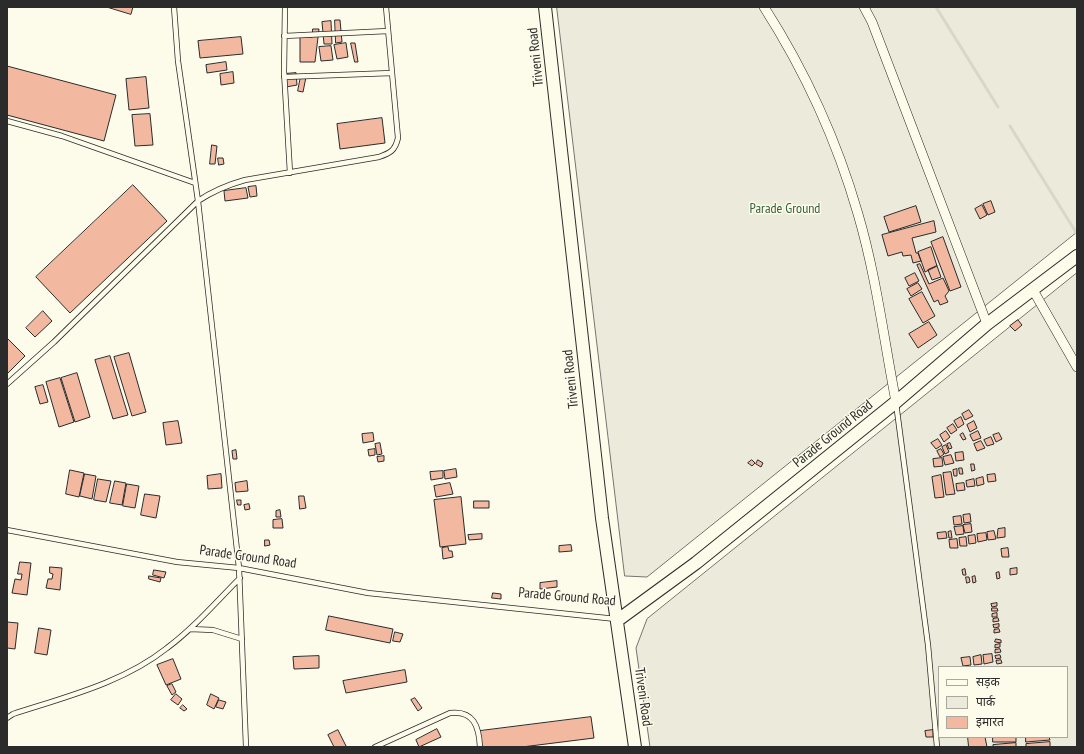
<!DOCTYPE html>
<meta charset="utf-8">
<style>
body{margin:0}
#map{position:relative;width:1084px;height:754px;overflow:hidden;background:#fdfbea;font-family:"PT Sans Narrow","Noto Sans Devanagari",sans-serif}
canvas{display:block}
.frame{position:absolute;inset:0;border:8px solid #2b2b2b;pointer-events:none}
.legend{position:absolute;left:938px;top:666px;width:130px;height:72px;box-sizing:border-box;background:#fdfbea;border:1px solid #a9a89e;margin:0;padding:5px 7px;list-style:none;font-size:12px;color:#2b2b2b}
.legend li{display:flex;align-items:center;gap:8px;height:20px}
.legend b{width:20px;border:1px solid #a9a89e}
</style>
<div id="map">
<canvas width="1084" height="754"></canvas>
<div class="frame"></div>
<ul class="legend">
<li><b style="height:5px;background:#fdfbea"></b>सड़क</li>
<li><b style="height:11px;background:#ecebdb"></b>पार्क</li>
<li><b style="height:11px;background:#f2b8a0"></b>इमारत</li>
</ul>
</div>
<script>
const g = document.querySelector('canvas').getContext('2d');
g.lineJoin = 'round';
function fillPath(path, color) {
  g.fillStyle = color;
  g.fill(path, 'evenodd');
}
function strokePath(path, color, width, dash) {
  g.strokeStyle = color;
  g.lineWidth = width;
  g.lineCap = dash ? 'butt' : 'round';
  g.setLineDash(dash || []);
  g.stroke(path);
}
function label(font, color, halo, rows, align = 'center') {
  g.font = font + ' "PT Sans Narrow",sans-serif';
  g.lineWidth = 3;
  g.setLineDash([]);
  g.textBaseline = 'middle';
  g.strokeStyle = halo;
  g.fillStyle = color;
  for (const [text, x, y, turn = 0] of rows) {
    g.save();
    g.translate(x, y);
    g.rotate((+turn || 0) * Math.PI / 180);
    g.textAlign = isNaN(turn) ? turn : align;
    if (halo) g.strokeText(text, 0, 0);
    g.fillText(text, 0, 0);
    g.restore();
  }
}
const green = new Path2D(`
 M557 7H1077V232L647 577 625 576Z
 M1077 273V747H650L636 648 647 619ZM939 667H1067V737H939Z`);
fillPath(green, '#ecebdb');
strokePath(green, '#74746e', 1);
strokePath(new Path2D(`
 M936 7 998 107
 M1010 126 1077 234`), '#d8d7c9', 3);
const building = new Path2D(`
 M107 7H133L131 14Z
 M335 20H340L342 42 336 43Z
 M331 21 332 44H324L322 22Z
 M313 29H319L315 62H300V37H312Z
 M241 37 243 54 200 58 198 41Z
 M346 43 348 57 337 59 334 45Z
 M351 43H355L358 62H355Z
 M331 46 333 60 321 61 319 47Z
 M226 62 227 70 207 73 206 65Z
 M7 66 116 95 104 141 7 115Z
 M233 72 234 83 221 85 220 74Z
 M296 73 297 85 286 87 285 74Z
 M301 76 306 77 303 92 298 91Z
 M146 77 149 108 129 110 126 79Z
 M150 114 153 145 135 146 132 115Z
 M382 118 385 143 340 149 337 124Z
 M212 145 217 146 215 164H210Z
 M218 158H223L224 164 219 165Z
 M133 185 167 221 70 313 36 277Z
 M256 186 257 196 250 197 248 187Z
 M246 188 248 198 225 201 224 191Z
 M991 201 995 212 988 215 983 204Z
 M982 205 987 215 980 219 975 209Z
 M916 206 921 222 889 232 884 217Z
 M934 221 936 232 912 238 916 253H918L921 261 913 263 911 255 903 256 902 252 888 256 882 235Z
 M943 237 961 287 950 291 931 242Z
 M931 247 937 266 925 272 918 252Z
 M920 264 929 284 943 278 949 291 945 296 948 302 940 305 938 300 934 302 917 265Z
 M937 266 941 277 932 280 928 270Z
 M915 273 919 281 909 286 905 278Z
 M918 283 922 289 911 296 907 289Z
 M922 292 935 316 923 323 909 299Z
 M43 311 52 321 35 337 26 328Z
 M1018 320 1022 325 1015 331 1010 326Z
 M929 322 937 335 918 348 909 334Z
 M7 338 25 356 7 374Z
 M129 353 146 412 132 416 114 357Z
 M110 356 128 415 113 419 95 360Z
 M77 373 90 417 75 422 61 378Z
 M60 378 74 422 59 427 46 382Z
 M43 385 48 402 40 404 35 387Z
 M969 410 973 416 965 420 962 414Z
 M961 417 964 424 958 428 954 421Z
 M178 421 182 443 166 445 163 423Z
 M974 421 977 428 970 432 967 425Z
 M953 424 957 430 951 434 947 428Z
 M946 431 950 437 944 442 940 435Z
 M978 431 981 438 973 441 970 435Z
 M373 433 374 441 363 443 362 434Z
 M963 433 966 439 963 440 960 435Z
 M999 433 1002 439 996 442 993 435Z
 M991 437 994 444 987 446 984 440Z
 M938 439 942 445 936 449 931 443Z
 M981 441 985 448 977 451 974 444Z
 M380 443 382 454 377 455 375 444Z
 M950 443 952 448 949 449 947 444Z
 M946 445 949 452 945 454 942 447Z
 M375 449V455L369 456 368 450Z
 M941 449 944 454 940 457 937 451Z
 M236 450 237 459H233L232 451Z
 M963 452 964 460 956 461 955 453Z
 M951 455 954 463 945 465 943 457Z
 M384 456V461L378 462 377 457Z
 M942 458 943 466 934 467 933 459Z
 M752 460 755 463 752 466 748 463Z
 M758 460 763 463 761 467 756 464Z
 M971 464H974L975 470 972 471Z
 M959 468H962L963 474H960Z
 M456 469 457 477 445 479 444 471Z
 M957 469V476H954L953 470Z
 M70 470 84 473 79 497 66 494Z
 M443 471V478L431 480 430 472Z
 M951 472 955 494 946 495 943 473Z
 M85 474 96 476 92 499 80 496Z
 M221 474 222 488 208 489 207 476Z
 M995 474 996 481 988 482 987 475Z
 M941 475 944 497 935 498 932 477Z
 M983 477 984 484 977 486 976 479Z
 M98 479 111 481 106 502 94 500Z
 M974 479 975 486 967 487 966 481Z
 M115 481 126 483 122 505 110 503Z
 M247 481 248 491 236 492 235 483Z
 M450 483 453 494 436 497 434 486Z
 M964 483 965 490 957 491 956 484Z
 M127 484 139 486 135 508 123 506Z
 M145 494 160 496 156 518 141 515Z
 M299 496H304L306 508 300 509Z
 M461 497 466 544 440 547 434 500Z
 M237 500H241V505H238Z
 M474 501H489V508H474Z
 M249 504 250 509 245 510 244 505Z
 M280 510 281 517H276V511Z
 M970 514 971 522 964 523 963 515Z
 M961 516 962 524 954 525 953 517Z
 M282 519 283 528H273V520Z
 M971 524 972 532 965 533 963 525Z
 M963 526 964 534 956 535 954 527Z
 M1005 528V537L997 538 998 529Z
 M951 531 952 538H949L948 532Z
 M994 531 996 539 988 540 987 532Z
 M946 532 947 538 938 539 937 533Z
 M986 533 987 540 978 542 977 534Z
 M482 534V539L469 540 468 535Z
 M975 535 976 543 969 544 968 536Z
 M966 537 967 546H960L959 538Z
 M957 539 958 548H950L949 540Z
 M265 540H269L270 545 265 546Z
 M571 545 572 551 559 552V546Z
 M448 547 449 551H452L453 557 443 559 442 548Z
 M1008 548 1009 557H1002L1001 549Z
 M20 562 31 563 27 595 12 593 15 579 21 580 22 574H18Z
 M50 567 62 568 60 590 46 588 48 579H52L53 574 50 573Z
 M1017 568V574L1010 575V569Z
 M965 569 966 575H963L962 570Z
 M154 570 166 572 164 578 153 575Z
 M999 572 1000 578 997 579 996 573Z
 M149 576 161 578 160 582 149 579Z
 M975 576 976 582 973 583 972 577Z
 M966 577H969L970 582 967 583Z
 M557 581V587L540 589V583Z
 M493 593 501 594V599L492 598Z
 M997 603V606L992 607 991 604Z
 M992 608H997L998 611H992Z
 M997 613V617H992V614Z
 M329 616 393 629 390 643 326 630Z
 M998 618 999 621 993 622V619Z
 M7 622 18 623 15 649 7 648Z
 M999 624V627L994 628 993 625Z
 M39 628 51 630 47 655 35 653Z
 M999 629 1000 632 994 633V630Z
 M395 632 403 634 400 642 393 641Z
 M996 639 1001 640V643L995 642Z
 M1000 644V647L995 648V645Z
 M1000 649 1001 652 995 653V650Z
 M992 654 993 662 984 664 983 655Z
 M981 655 982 664 974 665 973 657Z
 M1000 655 1001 658 996 659 995 656Z
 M319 656V668L294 669 293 657Z
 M970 657 971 665 963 666 961 658Z
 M173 659 181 679 166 685 157 665Z
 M1001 660 1002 663 997 664 996 661Z
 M405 670 407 682 346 693 343 681Z
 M172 684 176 692 172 695 167 686Z
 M176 694 182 699 178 705 171 700Z
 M211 694 219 698 214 709 207 705Z
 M415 698 422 708 418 711 411 700Z
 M219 700 226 702 223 709 216 707Z
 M183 705 187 709 184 711 180 708Z
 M591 717 594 738 522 747H482L480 731Z
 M437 729 441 737 419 747 416 740Z
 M338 730 346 746 343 747H334L328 735Z
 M933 730V737H926L925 731Z
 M968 737H985L987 747H969Z
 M993 737H1016V742H993Z
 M1026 737H1049L1050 740 1026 742Z
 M1050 742V747H1026V744Z
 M1016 743V747H993V745Z`);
fillPath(building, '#f2b8a0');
strokePath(building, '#2b2b2b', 1);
const lane = new Path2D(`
 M174 7 178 61 198 201 239 568 246 747
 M285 7 284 71 290 173
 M284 36 388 31
 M284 77 392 73
 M7 121 62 136 195 183
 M7 384 54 342 198 201C213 191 227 185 245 180L379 157C390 153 395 151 398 138L386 7
 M896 403 928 645 937 747
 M7 530 177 562 239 568 368 593 616 619
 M190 629 213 630 242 639
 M7 718 13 714C65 697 123 683 167 648 194 628 216 602 240 578
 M375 747 450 713C474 710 479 727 480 747`);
const street = new Path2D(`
 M764 7C805 71 837 141 858 214 876 275 884 340 896 402
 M864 7 872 22 987 324
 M1033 290 1077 367`);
const secondary = new Path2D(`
 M545 7 602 518 635 747
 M618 620 696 563 896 402 987 324 1077 256`);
strokePath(lane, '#2b2b2b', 6);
strokePath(street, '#2b2b2b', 10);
strokePath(secondary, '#2b2b2b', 14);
strokePath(lane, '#fdfbea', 4.5);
strokePath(street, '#fdfbea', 9);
strokePath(secondary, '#fdfbea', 12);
label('14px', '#2b2b2b', '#fdfbea', [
 ["Triveni Road",536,57,-96],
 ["Triveni Road",571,379,-96],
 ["Parade Ground Road",833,434,-39],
 ["Parade Ground Road",248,557,8],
 ["Parade Ground Road",567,597,5],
 ["Triveni Road",643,697,82]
]);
label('14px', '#34623c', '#fdfbea', [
 ["Parade Ground",785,209]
]);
</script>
